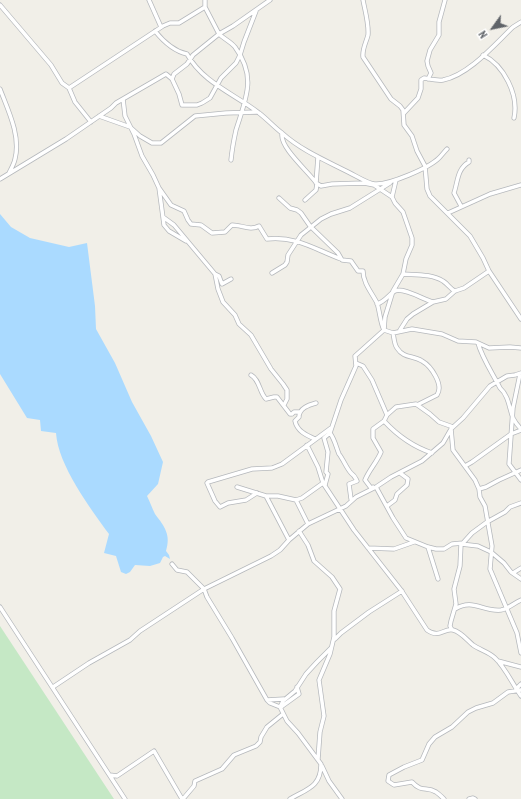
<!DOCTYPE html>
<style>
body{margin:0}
#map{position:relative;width:521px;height:799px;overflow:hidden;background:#f1efe8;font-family:"PT Sans Narrow",sans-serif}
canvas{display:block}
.north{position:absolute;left:473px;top:8px;width:40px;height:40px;-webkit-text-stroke:3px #fff;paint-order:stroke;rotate:237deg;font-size:11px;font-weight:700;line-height:16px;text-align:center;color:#5f6368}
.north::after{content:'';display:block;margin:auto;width:14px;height:18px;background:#5f6368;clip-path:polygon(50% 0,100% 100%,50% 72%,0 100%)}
</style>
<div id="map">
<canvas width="521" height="799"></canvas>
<div class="north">N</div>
</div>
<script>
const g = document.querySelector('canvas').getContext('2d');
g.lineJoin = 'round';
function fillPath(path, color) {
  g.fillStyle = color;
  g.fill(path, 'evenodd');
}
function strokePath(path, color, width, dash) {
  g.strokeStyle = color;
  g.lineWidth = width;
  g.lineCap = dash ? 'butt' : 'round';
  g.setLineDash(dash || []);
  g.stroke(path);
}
fillPath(new Path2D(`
 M0 626 114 799H0Z`), '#c5e8c5');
fillPath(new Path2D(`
 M0 214 11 227 30 238 69 247 87 243 95 306 96 329 115 363 132 402 151 436 163 462 158 484 147 496C150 502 152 508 155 514 165 527 171 535 166 551L169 555 170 559 165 556 163 557 160 563 150 566 135 565 130 572 126 574 121 572 116 556 104 553 109 534C90 508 58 465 56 433L41 431 40 420 27 418 0 374Z`), '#aadaff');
const minor = new Path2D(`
 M149 0 161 27
 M205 0V7L219 34 193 55 187 64 174 74 172 79 179 94 182 105H197L202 103 210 98 221 78 236 63 240 55 244 42 256 11
 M363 0C365 11 369 24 368 35 366 43 362 49 363 57L391 99 400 106 403 110 404 125 412 136 417 151 425 166 427 189 430 196 470 236 483 258 489 271 521 319
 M0 5 51 65 62 83 69 88 75 102 91 122
 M155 31C163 41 173 51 187 54 203 83 235 94 259 113 267 119 274 127 282 133 302 151 327 161 350 173 356 176 369 184 375 184 389 185 429 168 439 158 442 155 444 152 447 149
 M483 55C504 65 519 95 514 118
 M428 79 431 73 428 66 427 61 430 50 439 35V22L445 0
 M69 88 163 26 170 23H179L205 7
 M0 89C8 110 21 136 15 159 14 164 11 169 9 173
 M123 99 125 116 134 134 142 156 153 175 159 188 164 225 169 231 186 241
 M404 113 418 98 421 89V80L424 78C430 79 437 81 443 80 469 75 495 44 513 27L521 22
 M99 116 130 127 140 136 152 143H161L195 116 226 113 257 112
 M282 134C280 148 309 172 317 184L316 190 305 200
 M318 157 316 183 321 186 332 184 364 183 374 185 392 197
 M231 160C232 150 234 139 236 130 246 98 257 77 235 47 230 41 224 39 219 34L233 26 270 0
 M0 179 66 139 111 108 116 103 166 74 172 79
 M159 188 171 205 184 211 188 220 191 224 201 225 212 233 225 232 232 225C242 225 250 231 259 226L267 239C297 236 314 249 341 259
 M279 198 290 208 297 210 301 213 310 226 338 253 342 260 351 261 358 271H363C363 283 372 293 377 303 380 312 380 322 384 330L393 333 412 329 442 334 458 341 476 342 489 348 510 347 521 348
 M461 206 454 193C458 181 457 169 469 162V160
 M448 213 490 194 521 185
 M163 217 174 225 215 274 219 276 222 284 231 279
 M272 273 285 265 287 262 288 255 301 235 321 219 331 214 350 208 390 183
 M215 274 218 289 223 302 235 315 239 324 251 335 271 369 283 384 287 390V399L284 405
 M403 274C416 275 432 274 443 281 448 284 450 289 455 291
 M377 304C386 301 389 294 395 291 404 287 424 300 433 302
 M400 330 407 319 413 314 433 302 446 299 455 291 464 288 489 271
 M393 333C394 337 394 344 397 348 404 359 413 355 422 361 431 366 444 385 437 395L417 405
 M478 343C482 358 493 374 500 388 509 396 509 408 513 418 515 422 518 426 521 429
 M356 363 363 366 372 380 387 415 384 421 373 429V438L381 452C377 462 369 470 365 480L371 488 373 487
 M520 374 513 408 509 464 521 480
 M251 375C260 380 259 392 266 399L274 397H277L290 414H292L294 412H299
 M387 415 396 407 416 404 430 414 439 422 453 427
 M384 421C397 435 414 447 432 453
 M451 429 453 450 475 480 479 489 480 497 485 506 492 546 490 569 517 633 521 653
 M330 433C335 440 336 447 339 454 343 459 347 469 351 473 355 476 355 477 357 481L349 484 351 499
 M315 439C306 435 297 431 295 421L299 417C299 408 309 405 316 403
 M307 445 318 467 323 483 354 530 401 590 427 630C440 639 443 628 453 630 461 632 467 640 473 645 480 650 489 652 495 658 505 667 513 685 521 696
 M465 466 472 462 511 434 521 430
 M325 485 328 474 326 472 328 452 324 438 330 433 341 400 356 366 355 356C365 347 374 339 384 330L385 317 393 291 403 274 406 259 412 245V238L403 212 395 203 392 197 396 180
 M237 487 266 496H278L296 500 302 498 323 483
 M376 487 393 518 406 538 428 547 436 549H444L452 544 463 543 472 533 487 522 505 512 510 507 521 503
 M479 489 486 487 499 480 521 470
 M257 493 246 500 228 503 220 507 215 501 207 483 208 482 252 469 272 468 282 464 331 428
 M266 496 289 540
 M296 500 308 524
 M387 506 395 500 397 494 407 485 408 479 400 473
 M299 531 308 545 314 561 332 577 340 589 334 611V637L330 654 319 680 324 716 320 732 318 759
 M428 547 438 579
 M368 548 394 549 414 542
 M172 564 177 570 187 572 204 589 207 597 232 638 267 700 270 703 280 707 287 721 298 733 321 764C321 787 307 789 290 799
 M513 573 521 568
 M0 607 125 799
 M455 609C473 598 483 612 501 610 508 609 514 603 521 600
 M452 630 450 626 451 621 456 604 454 589 460 566 461 544 478 546 491 552 504 563 511 572 521 579
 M335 639 341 633 369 612 402 591
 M498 661 521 667
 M53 687 89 663 130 640 140 631 204 589 271 556 280 550 289 540 308 524 346 506 356 497 376 487 391 477 422 461 443 443 451 429 463 418 490 386 507 376 515 375 521 373
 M516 689 521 684
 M267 700 284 699
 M280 707 283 701 295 691 306 674 317 662 331 648
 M281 707 299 694 297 687
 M322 766 329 781 342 799
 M110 775 117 776 154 751 182 799
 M183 799 194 786 195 781 222 769 234 755 256 746 260 742 261 737 267 727 283 714
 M444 799C442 797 439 794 436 792 426 786 422 793 412 782L394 785 388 781 389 775 404 767 422 760 429 744 435 737 452 727 468 712 476 708 493 703 508 692 521 690
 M469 799 473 798 475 799`);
strokePath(minor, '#b5b8bc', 5);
strokePath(minor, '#fff', 3.5);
</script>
